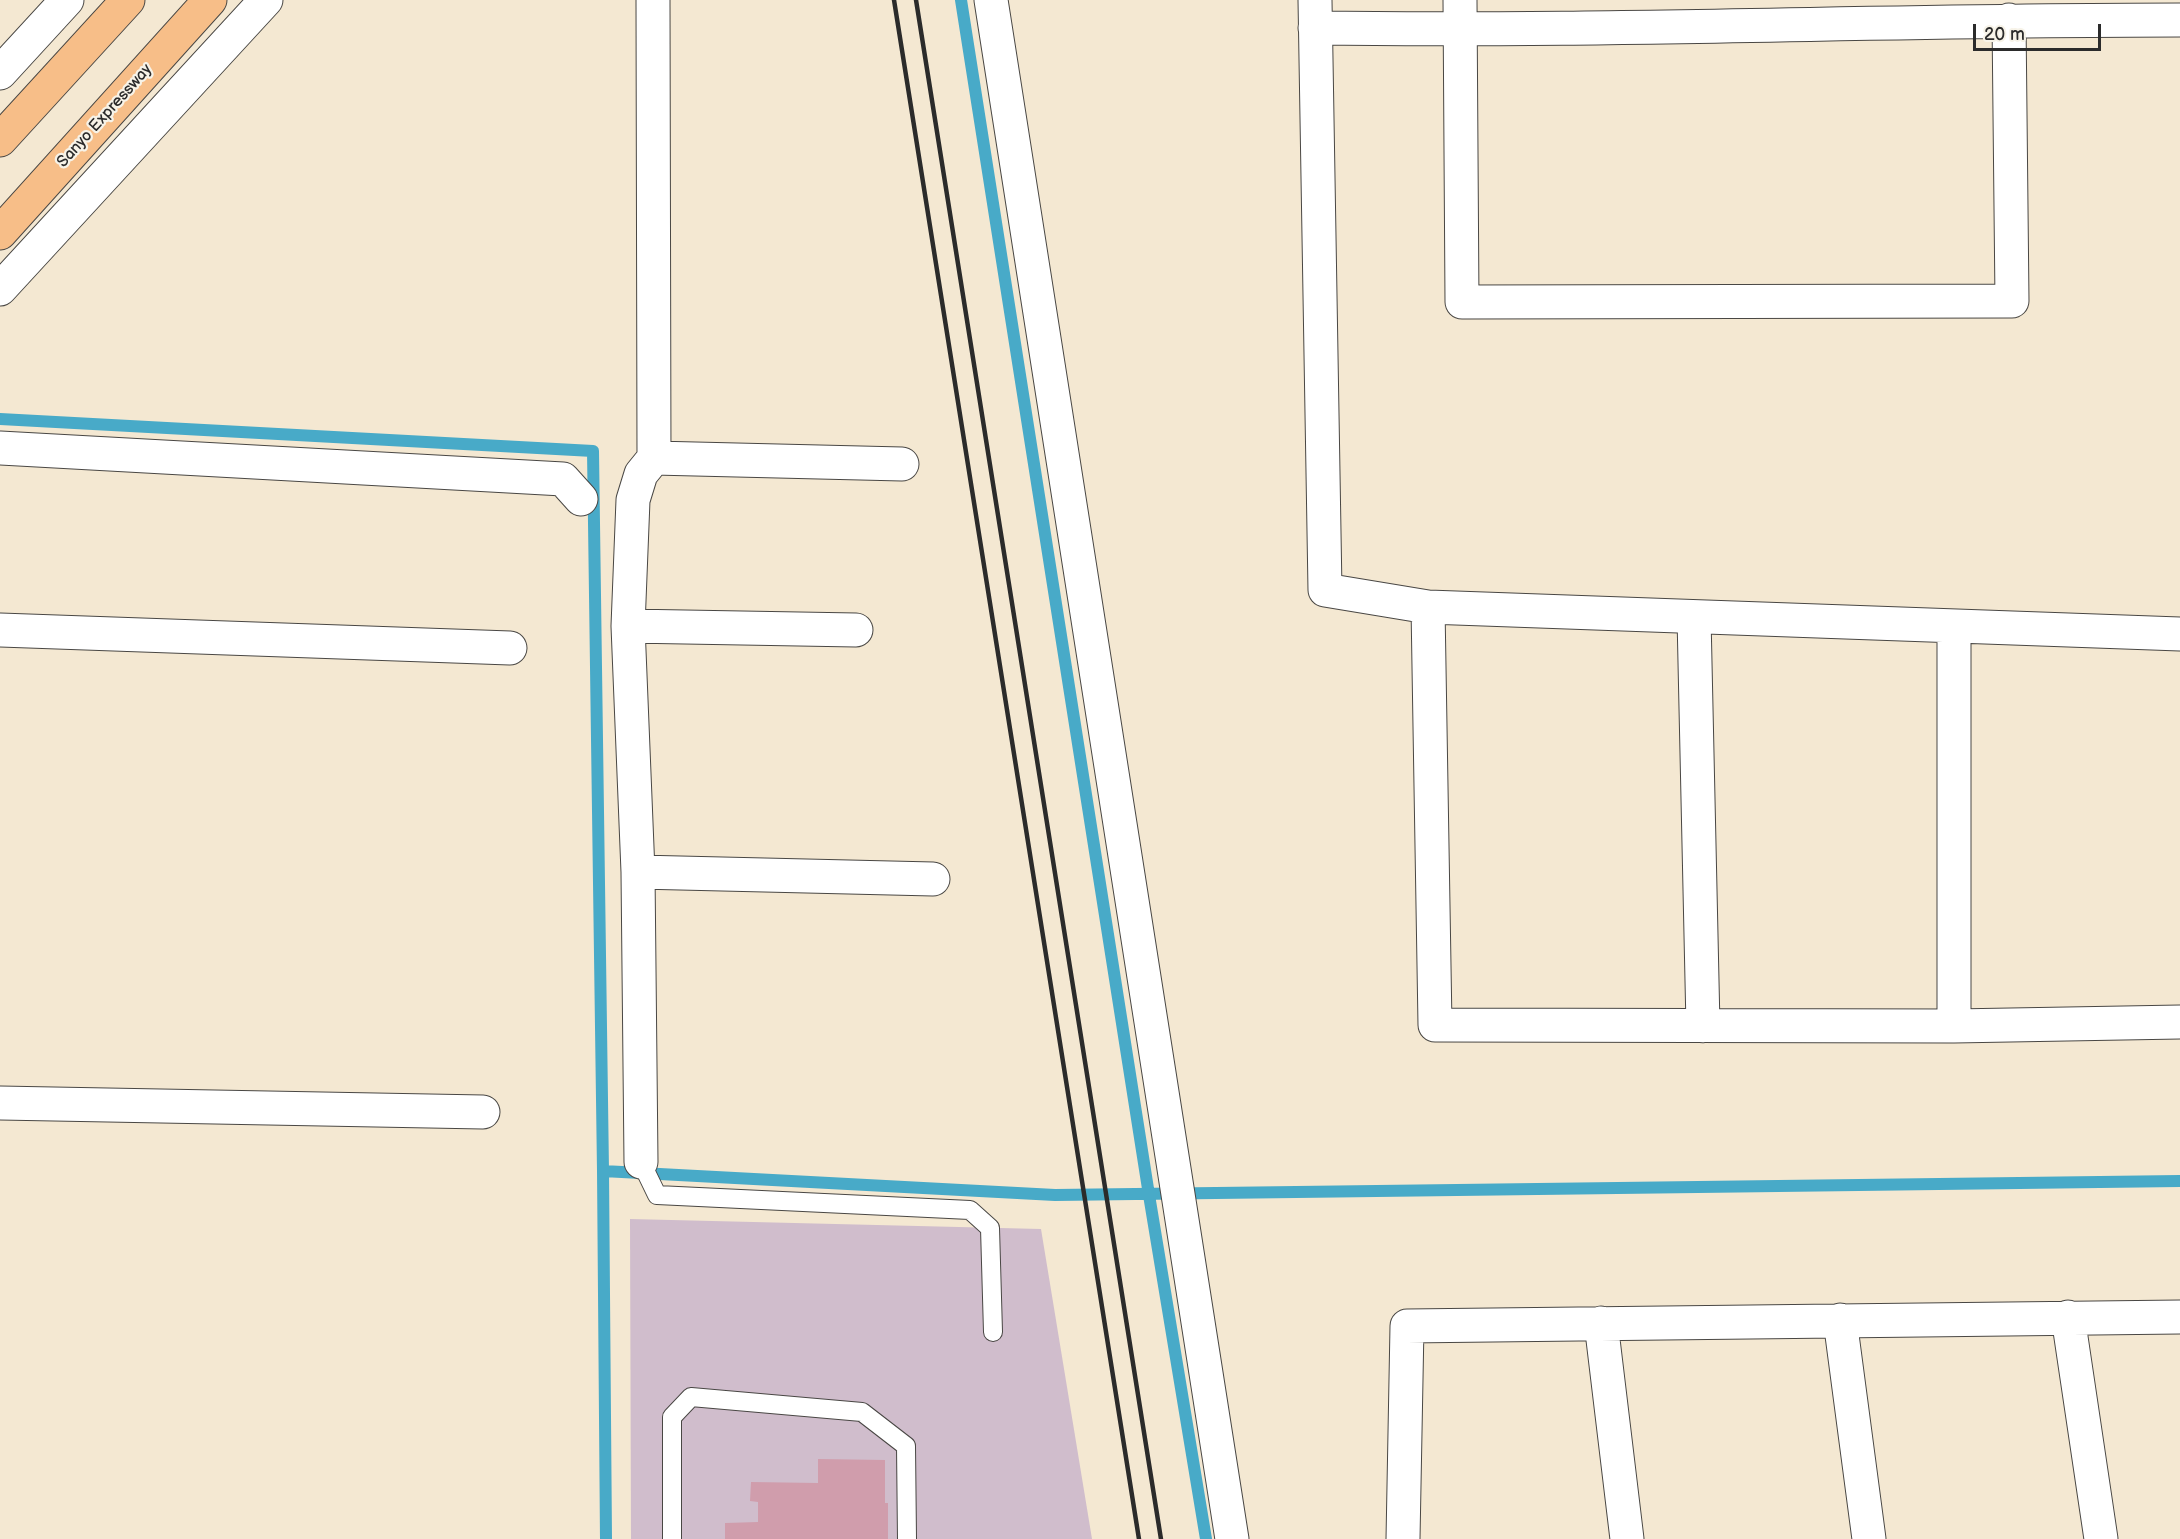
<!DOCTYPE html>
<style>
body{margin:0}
#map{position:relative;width:2180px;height:1539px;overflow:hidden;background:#f4e8d2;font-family:"Balsamiq Sans",sans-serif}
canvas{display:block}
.scale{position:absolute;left:1973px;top:24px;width:128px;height:27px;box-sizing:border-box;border:3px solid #2b2b2b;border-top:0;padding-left:8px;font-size:18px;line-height:21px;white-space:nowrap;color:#2b2b2b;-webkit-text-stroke:4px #f7f3e8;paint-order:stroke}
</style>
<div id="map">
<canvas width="2180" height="1539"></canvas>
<div class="scale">20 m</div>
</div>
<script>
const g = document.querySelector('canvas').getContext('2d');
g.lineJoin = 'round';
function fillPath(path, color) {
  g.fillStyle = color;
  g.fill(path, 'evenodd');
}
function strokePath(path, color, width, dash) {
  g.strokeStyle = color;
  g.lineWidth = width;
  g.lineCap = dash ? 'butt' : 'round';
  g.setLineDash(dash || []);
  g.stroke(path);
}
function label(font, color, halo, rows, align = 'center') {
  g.font = font + ' "Balsamiq Sans",sans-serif';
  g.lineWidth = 4.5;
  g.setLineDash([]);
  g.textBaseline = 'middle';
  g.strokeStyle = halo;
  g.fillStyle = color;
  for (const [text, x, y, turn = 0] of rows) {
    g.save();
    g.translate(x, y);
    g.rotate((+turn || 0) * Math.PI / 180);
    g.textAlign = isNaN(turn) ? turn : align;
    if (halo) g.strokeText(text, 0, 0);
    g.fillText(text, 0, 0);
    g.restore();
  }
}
fillPath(new Path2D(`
 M630 1219 1041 1229 1092 1539H631Z`), '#d0bdcc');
strokePath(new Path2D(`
 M961 0 1149 1195 1206 1539
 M0 419 593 451 603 1171
 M606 1539 603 1171 1055 1195 2180 1181`), '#48aac8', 12);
fillPath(new Path2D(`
 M818 1459 885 1460V1503H888V1539H725V1523L758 1522V1502L750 1501 751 1482 818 1483Z`), '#d09dac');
const service = new Path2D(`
 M641 1162 657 1195 970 1210 990 1228 993 1332
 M672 1539V1417L691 1397 862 1412 906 1446 907 1539`);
const minor = new Path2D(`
 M653 0 654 458
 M991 0 1232 1539
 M1315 0 1325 590 1428 607
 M1460 0 1462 302 2012 301 2009 20
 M1315 28C1604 32 1892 20 2180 20
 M0 73 67 0
 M0 289 266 0
 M0 448 563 479 581 499
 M1694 617 1703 1026
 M628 626 856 630
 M0 630 510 648
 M2180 634 1428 607 1435 1025 1954 1026 2180 1022
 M638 872 933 879
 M1954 1026V626
 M0 1103 483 1112
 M641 1162 638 872 628 626 633 500 641 474 654 458 902 464
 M2068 1317 2101 1539
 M1840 1320 1869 1539
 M1601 1323 1627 1539
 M1403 1539 1407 1326 2180 1317`);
const motorway = new Path2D(`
 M0 140 128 0
 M0 233 210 0`);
strokePath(service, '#494744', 20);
strokePath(minor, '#494744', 35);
strokePath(motorway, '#494744', 35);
strokePath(service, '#fff', 18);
strokePath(minor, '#fff', 33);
strokePath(motorway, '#f7be88', 33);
strokePath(new Path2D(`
 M894 0 1139 1539
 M916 0 1161 1539`), '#2b2b2b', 4.5);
label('16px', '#2b2b2b', '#f7f3e8', [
 ["Sanyo Expressway",105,116,-48]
]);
</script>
